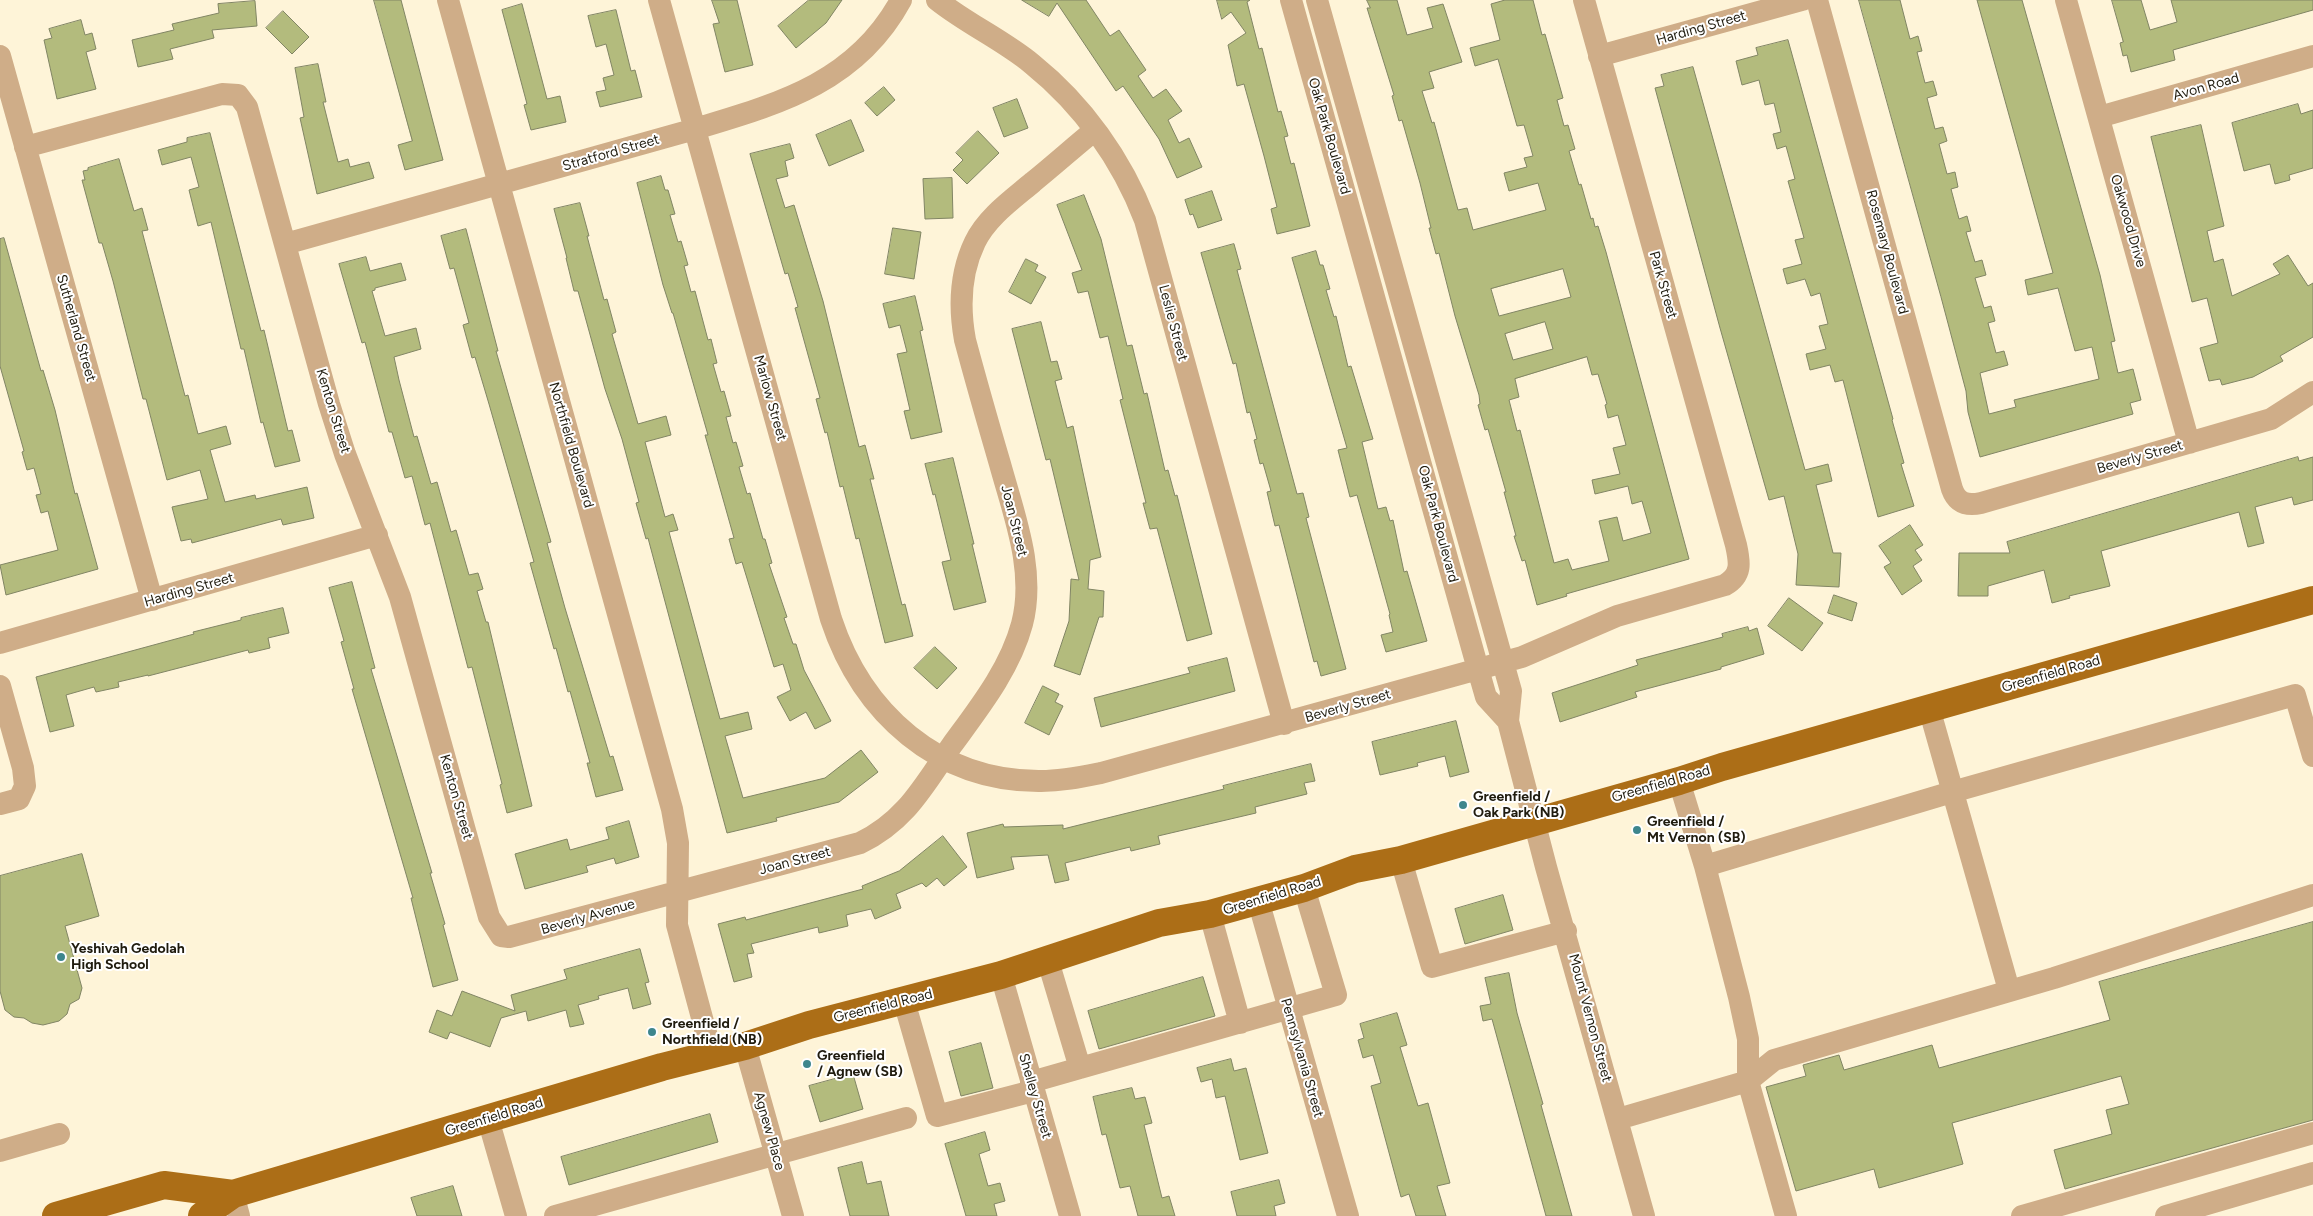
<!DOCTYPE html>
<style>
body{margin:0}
canvas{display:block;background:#fef4d8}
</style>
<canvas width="2313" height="1216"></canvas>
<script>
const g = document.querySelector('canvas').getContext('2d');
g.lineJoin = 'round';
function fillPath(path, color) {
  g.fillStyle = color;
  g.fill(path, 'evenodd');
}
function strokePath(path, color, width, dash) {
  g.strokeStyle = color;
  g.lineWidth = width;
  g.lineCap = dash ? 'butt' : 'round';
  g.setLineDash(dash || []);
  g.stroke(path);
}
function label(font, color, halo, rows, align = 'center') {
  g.font = font + ' Figtree,sans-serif';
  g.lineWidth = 4;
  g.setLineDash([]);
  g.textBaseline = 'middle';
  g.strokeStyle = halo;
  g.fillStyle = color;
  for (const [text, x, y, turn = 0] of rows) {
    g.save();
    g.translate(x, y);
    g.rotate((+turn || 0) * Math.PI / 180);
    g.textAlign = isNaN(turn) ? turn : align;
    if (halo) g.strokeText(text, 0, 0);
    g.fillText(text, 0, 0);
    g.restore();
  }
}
const building = new Path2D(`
 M374 0H401L443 160 405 170 398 145 412 141Z
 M712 0H737L753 65 725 72 713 24 719 23Z
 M809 0H842L826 23 796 48 778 26Z
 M1022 0H1086L1110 36 1119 30 1146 70 1138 76 1153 98 1166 89 1182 111 1168 120 1179 143 1189 138 1202 167 1177 178 1159 139 1123 86 1116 91 1057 3 1049 16Z
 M1217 0H1250L1247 2 1259 49 1262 48 1278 112 1281 111 1288 136 1284 137 1291 164 1294 163 1310 226 1277 234 1271 209 1277 207 1264 156 1244 84 1237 86 1228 45 1246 33 1231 12 1222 19Z
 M1367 0H1397L1407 35 1433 28 1427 8 1443 4 1462 62 1429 72 1434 88 1422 91 1432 123 1434 122 1458 210 1467 208 1473 230 1546 210 1538 183 1509 191 1504 173 1527 167 1524 158 1533 156 1524 125 1517 126 1498 59 1475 66 1470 48 1500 40 1491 4 1505 0H1533L1542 35 1545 34 1563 98 1557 100 1564 126 1568 125 1575 149 1569 151 1579 185 1581 184 1591 219 1593 218 1595 227 1598 226 1606 252 1689 559 1566 594 1567 596 1537 605 1525 560 1522 561 1514 536H1516L1504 492H1506L1488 429 1485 430 1478 405 1480 404 1479 395 1455 316 1439 253 1436 254 1429 228H1431L1420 183 1402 120 1399 121 1392 96 1394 95 1367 8H1370ZM1563 269 1571 297 1499 316 1491 289ZM1545 322 1553 349 1513 360 1505 334ZM1587 357 1592 375 1598 374 1607 404 1605 405 1608 418 1618 415 1626 445 1613 448 1620 474 1592 480 1595 494 1628 486 1632 504 1642 501 1651 533 1623 541 1617 517 1599 521 1609 561 1572 570 1568 559 1554 563 1520 430 1517 431 1509 400 1519 397 1515 379Z
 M1859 0H1900L1910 39 1918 36 1922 51 1917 52 1925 83 1933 81 1937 95 1927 98 1935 129 1943 127 1947 141 1939 144 1947 174 1955 172 1958 187 1951 189 1959 219 1967 216 1971 231 1966 232 1975 262 1982 260 1986 275 1975 278 1984 308 1991 306 1995 321 1988 323 1996 353 2004 351 2008 365 1980 373 1989 414 2016 407 2014 400 2099 379 2092 347 2075 351 2058 288 2028 295 2025 280 2053 273 1977 0H2022L2100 275 2115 341 2111 342 2118 373 2133 369 2141 400 2130 403 2133 414 1980 457 1968 412 1966 391 1941 297Z
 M2112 0H2141L2150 30 2177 22 2171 0H2313V10L2173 50 2175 60 2131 72 2127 55 2123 56 2120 43 2123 42Z
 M255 1 257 26 212 30 214 38 170 49 173 59 138 67 132 40 174 30 172 24 219 13 218 4Z
 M522 4 547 99 560 96 566 122 531 130 524 105 527 104 502 10Z
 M616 10 631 71 635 70 642 97 600 107 596 92 606 90 603 78 614 75 606 44 596 47 588 16Z
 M283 11 309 37 292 54 266 28Z
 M81 20 85 35 92 33 96 49 86 52 96 89 57 99 44 40 52 38 49 29Z
 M1788 40 1893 419 1892 420 1904 463 1901 464 1914 506 1878 517 1843 380 1835 382 1830 365 1810 370 1806 354 1826 349 1819 326 1828 324 1820 293 1811 296 1805 279 1787 284 1783 269 1802 264 1795 240 1804 238 1788 181 1795 179 1786 146 1777 149 1773 134 1781 132 1774 103 1765 105 1759 80 1742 85 1736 61 1758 55 1756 48Z
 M318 64 326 102H323L338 162 348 159 350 167 369 162 374 178 317 194 300 118 304 117 295 68Z
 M1693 67 1805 470 1828 464 1832 481 1816 485 1833 553H1841L1839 587 1796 585 1798 554 1784 496 1769 500 1720 328 1655 88 1664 86 1661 75Z
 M884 87 895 100 877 116 865 103Z
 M1017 99 1028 128 1004 137 993 108Z
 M2298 104 2301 114 2313 110V168L2289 175 2290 180 2275 184 2270 164 2244 171 2232 123Z
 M851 120 864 151 829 166 816 135Z
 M2201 125 2224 226 2207 231 2214 262 2223 259 2232 296 2280 274 2273 264 2288 255 2308 286 2313 283V337L2280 356 2283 361 2253 377 2222 385 2220 379 2209 381 2200 348 2218 343 2207 298 2192 302 2151 137Z
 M978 131 999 153 967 184 953 170 963 160 956 153Z
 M210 133 261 331 264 330 288 431 292 430 300 461 275 467 263 422 261 423 244 349H241L211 222 198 226 189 190 199 187 191 157 162 165 158 150 187 142V138Z
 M790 144 794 158 785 161 788 176 776 179 785 208 794 205 823 301 859 447 865 445 874 479H870L902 605 905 604 913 636 885 643 859 538 856 539 843 486 840 487 827 432 825 433 816 399 820 398 795 308 798 307 788 273 785 274 750 154Z
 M119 159 134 211 142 208 148 230 142 231 185 396 188 395 198 434 226 426 231 444 210 450 225 502 255 495 256 499 307 487 314 518 283 525 281 519 192 543 191 539 181 541 172 507 208 499 200 470 167 480 146 399H143L113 281 102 243H99L82 180H85L83 171 88 170V168Z
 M661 176 665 190H668L675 214 670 215 678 242 681 241 688 265 684 266 691 292 695 291 708 340 711 339 717 363 713 364 721 392 724 391 731 416 726 417 733 443 736 442 743 466 739 467 747 494 750 493 763 539H765L772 563 769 564 787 617 784 618 793 644H796L804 670 831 721 815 729 806 712 790 721 777 697 791 690 783 664 774 667 742 562 736 564 729 539 734 538 705 435H708L673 313H672L663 285 637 183Z
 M952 178 953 218 925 219 923 179Z
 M1212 191 1222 220 1198 228 1193 214 1190 215 1185 200Z
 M1084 195 1101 239 1127 346 1132 345 1144 394 1147 393 1165 471 1168 470 1175 496 1177 495 1212 634 1187 641 1157 528 1150 529 1143 503H1146L1120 400 1123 399 1108 336 1100 338 1088 291 1078 293 1072 273 1082 270 1057 205Z
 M580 203 589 236H587L604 300 607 299 616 332 612 334 638 424 666 416 671 435 645 442 665 517 673 514 678 530 669 532 720 719 748 712 752 729 725 736 743 798 825 778 861 750 878 772 839 802 776 818 777 821 727 833 648 538 646 539 636 503 639 502 622 439 605 389 578 291H574L566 258H567L554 209Z
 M893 228 921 232 914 279 885 274Z
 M466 229 498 351H496L551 542 547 543 565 608 610 757 613 756 623 790 596 797 587 763H590L570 691 568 692 556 648 554 649 530 563 534 562 516 498 489 404 475 357 472 358 463 325 469 323 454 268 450 269 441 236Z
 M4 238 41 371 43 370 55 410 75 494 77 493 98 569 6 595 0 565 58 550 48 511 41 513 36 495 41 494 34 468 27 470 22 452 24 451 0 366V239Z
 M1234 244 1241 269 1237 270 1297 494 1303 493 1309 517 1306 518 1346 669 1321 676 1317 661 1314 662 1279 525 1275 526 1267 492 1271 491 1263 463 1260 464 1254 440 1257 439 1250 412 1247 413 1236 363 1233 364 1201 253Z
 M1316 251 1320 265H1323L1330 289 1326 290 1334 317 1336 316 1348 367 1351 366 1373 439 1362 442 1378 509 1386 507 1390 521 1393 520 1404 572 1407 571 1427 641 1386 652 1381 635 1393 632 1389 615 1390 614 1357 495 1350 497 1338 450 1347 448 1292 258Z
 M366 257 370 271 401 263 406 280 375 288V290L372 291 385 336 416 328 421 349 394 357 399 380 414 437 417 436 431 484 437 482 451 532 456 530 469 575 478 573 483 589 477 591 486 622H488L532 806 507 813 500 785 502 784 472 667 468 668 430 523 425 525 412 476 405 478 392 432H389L365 342 362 343 339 264Z
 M1026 259 1038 265 1035 271 1046 277 1031 304 1009 292Z
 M915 296 923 330 920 331 942 432 911 439 904 411 910 410 897 354 907 352 900 325 889 328 883 304Z
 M1041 322 1051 362 1057 361 1062 379 1055 381 1067 428 1073 426 1101 557 1090 560 1088 589 1104 591 1103 617H1099L1080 675 1054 666 1069 621 1071 579 1079 580 1050 459 1046 460 1012 329Z
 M2298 457 2299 461 2313 457V500L2294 505 2292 497 2255 507 2264 543 2248 547 2239 512 2101 551 2110 586 2069 596 2070 598 2052 603 2044 570 1988 586V596H1958L1959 553H2010L2007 542Z
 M953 458 974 544H972L986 602 954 610 942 562 951 560 935 494 933 495 925 464Z
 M1910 525 1923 545 1915 550 1922 560 1913 566 1922 581 1902 595 1884 567 1891 563 1879 546Z
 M352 582 375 668 371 669 432 873H430L445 924 443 925 458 980 433 987 411 898H413L352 689H354L341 642 344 641 329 588Z
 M1834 595 1857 603 1852 621 1828 613Z
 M1789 598 1823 623 1802 651 1768 626Z
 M283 608 289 633 268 638 270 648 249 653 248 650 148 676V675L118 682 119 687 96 692 94 687 66 695 74 726 50 732 36 677 194 634 193 632 241 620V618Z
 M1748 627 1749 631 1757 628 1764 654 1721 667V669L1635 692 1637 697 1560 722 1552 693 1638 665 1636 660 1723 637 1722 634Z
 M935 647 957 668 937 689 914 668Z
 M1227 658 1235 691 1101 727 1094 698 1190 673 1188 668Z
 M1043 686 1059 694 1055 702 1063 706 1049 735 1025 723Z
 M1456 721 1469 772 1450 777 1445 756 1417 763 1418 766 1380 775 1372 742Z
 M1311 764 1315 781 1304 783 1307 794 1255 807 1256 813 1158 836 1160 844 1131 851 1130 847 1065 863 1069 880 1055 883 1048 855 1011 857 1014 869 977 878 967 833 1003 824 1004 827 1063 825V829L1224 789 1223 786Z
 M629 821 639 857 616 864 614 858 586 866 588 872 525 889 515 854 567 839 570 850 609 839 606 828Z
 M943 836 967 867 944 886 937 878 926 887 922 883 896 894 901 908 875 919 871 909 846 915 848 926 819 933 818 927 751 944 754 953 747 954 752 977 734 982 718 924 745 917 746 920 863 889 862 886 899 871Z
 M82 854 99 916 65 926 82 988 79 999 70 1004 67 1014 59 1021 43 1025 32 1023 24 1018 14 1017 5 1010 0 991V876Z
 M1503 895 1513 930 1465 944 1455 909Z
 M2313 922V1120L2065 1189 2054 1150 2112 1134 2106 1110 2129 1104 2121 1076 1952 1123 1963 1164 1879 1188 1874 1169 1796 1191 1766 1087 1806 1076 1803 1065 1839 1055 1844 1070 1932 1045 1939 1068 2110 1020 2099 982Z
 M640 949 649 982 645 983 651 1004 633 1009 628 988 598 996 599 999 578 1005 584 1024 570 1027 566 1010 528 1021 526 1011 501 1018 490 1047 450 1032 447 1039 429 1032 437 1010 452 1016 462 991 515 1011 511 995 567 979 564 970Z
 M1509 973 1517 1013 1543 1104 1541 1105 1572 1216H1546L1492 1019 1483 1021 1480 1006 1491 1004 1485 978Z
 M1203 977 1215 1016 1099 1049 1088 1011Z
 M1397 1013 1407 1045 1400 1047 1418 1106 1428 1103 1450 1183 1437 1186 1446 1216H1416L1409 1194 1401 1197 1371 1086 1381 1083 1373 1055 1363 1058 1358 1040 1364 1038 1360 1024Z
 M981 1043 993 1088 961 1096 949 1052Z
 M1231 1059 1234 1071 1246 1068 1268 1153 1240 1160 1225 1096 1216 1098 1212 1079 1201 1082 1197 1068Z
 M853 1074 863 1109 820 1122 809 1086Z
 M1132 1088 1135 1099 1145 1097 1152 1123 1144 1125 1162 1198 1169 1196 1175 1216H1138L1130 1186 1120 1188 1106 1134 1102 1135 1093 1097Z
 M710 1114 718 1142 569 1185 561 1157Z
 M985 1132 990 1150 979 1154 988 1186 1000 1183 1005 1201 994 1204 997 1216H966L945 1144Z
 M862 1162 867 1184 881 1181 889 1216H850L838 1168Z
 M1279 1180 1285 1203 1274 1206 1276 1216H1237L1231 1192Z
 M453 1186 462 1216H417L411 1198Z`);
fillPath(building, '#b3bb7d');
strokePath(building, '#818564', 1);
strokePath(new Path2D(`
 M448 0 672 809 678 843 677 925 712 1055
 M659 0 831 619C862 713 938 782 1041 781 1062 781 1081 777 1101 773L1522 657 1617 616 1725 585C1742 575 1740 563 1736 545L1584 0
 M937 0C967 24 1003 40 1032 64 1083 105 1122 160 1145 220L1284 724
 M1291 0 1478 669 1486 697 1508 721
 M1317 0 1511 691 1508 721 1546 867 1644 1216
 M1817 0 1952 489C1957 503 1966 506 1981 503L2271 419 2313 392
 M2066 0 2189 443
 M0 56 152 600
 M1599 56 1802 0
 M2099 117 2313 56
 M25 147 222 94 238 95 247 107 329 404 345 454 400 597 489 917 501 936 509 937 860 843C906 821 924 785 952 745 979 708 1010 669 1022 624 1036 571 1014 515 1000 464 988 423 976 381 965 340 959 307 960 273 975 242 987 217 1013 199 1033 182 1054 165 1074 147 1095 130
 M285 244 695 129C778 104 856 83 901 0
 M0 643 377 535
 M0 686 23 768 25 786 19 799 0 804
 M1929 708 2009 990
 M1401 860 1432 967 1566 931
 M1705 866 1952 792 2295 695 2313 756
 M1258 900 1348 1216
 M1210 914 1240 1023
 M1048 961 1080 1068
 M1001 975 1070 1216
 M904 1001 937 1116 1033 1091
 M745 1046 793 1216
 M1031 1082 1336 995 1304 888
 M488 1119 516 1216
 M1618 1119 1748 1081V1039L1739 997 1705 866 1679 781
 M0 1151 59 1134
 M233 1194 239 1216
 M555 1216 906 1118
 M1786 1216 1748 1081 1774 1060 2054 978 2313 895
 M2022 1216 2313 1133
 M2166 1216 2313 1173`), '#cfad88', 22);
strokePath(new Path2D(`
 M56 1216 164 1185 233 1194
 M202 1216 233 1194 662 1067 745 1046 809 1025 1001 975 1159 923 1210 914 1304 888 1355 869 1401 860 1679 781 1722 767 2313 600`), '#ac6e17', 28);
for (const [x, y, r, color] of [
 [1463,805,5,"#3e868d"],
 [1637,830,5,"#3e868d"],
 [61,957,5,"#3e868d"],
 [652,1032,5,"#3e868d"],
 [807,1064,5,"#3e868d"]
]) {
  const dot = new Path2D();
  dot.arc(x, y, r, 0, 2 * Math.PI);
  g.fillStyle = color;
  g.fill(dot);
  strokePath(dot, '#fff', 2);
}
label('14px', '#201c0f', '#fff', [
 ["Harding Street",1701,28,-16],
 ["Avon Road",2206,87,-16],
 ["Oak Park Boulevard",1329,136,74],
 ["Stratford Street",611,153,-16],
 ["Oakwood Drive",2128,221,74],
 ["Rosemary Boulevard",1887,252,75],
 ["Park Street",1663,285,74],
 ["Leslie Street",1173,323,75],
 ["Sutherland Street",76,328,74],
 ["Marlow Street",770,398,74],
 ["Kenton Street",333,411,73],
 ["Northfield Boulevard",571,445,74],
 ["Beverly Street",2140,457,-16],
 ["Joan Street",1014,521,76],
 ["Oak Park Boulevard",1438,524,75],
 ["Harding Street",189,590,-16],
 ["Greenfield Road",2051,674,-16],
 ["Beverly Street",1348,706,-16],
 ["Greenfield Road",1661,784,-16],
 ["Kenton Street",456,797,74],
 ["Joan Street",795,861,-15],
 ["Greenfield Road",1272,896,-17],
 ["Beverly Avenue",588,917,-16],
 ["Greenfield Road",883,1006,-14],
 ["Mount Vernon Street",1590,1018,75],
 ["Pennsylvania Street",1302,1058,74],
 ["Shelley Street",1035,1096,74],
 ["Greenfield Road",494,1117,-17],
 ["Agnew Place",769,1131,74]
]);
label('bold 14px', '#201c0f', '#fff', [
 ["Greenfield /",1473,797],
 ["Oak Park (NB)",1473,813],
 ["Greenfield /",1647,822],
 ["Mt Vernon (SB)",1647,838],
 ["Yeshivah Gedolah",71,949],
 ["High School",71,965],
 ["Greenfield /",662,1024],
 ["Northfield (NB)",662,1040],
 ["Greenfield",817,1056],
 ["/ Agnew (SB)",817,1072]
], 'left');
</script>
